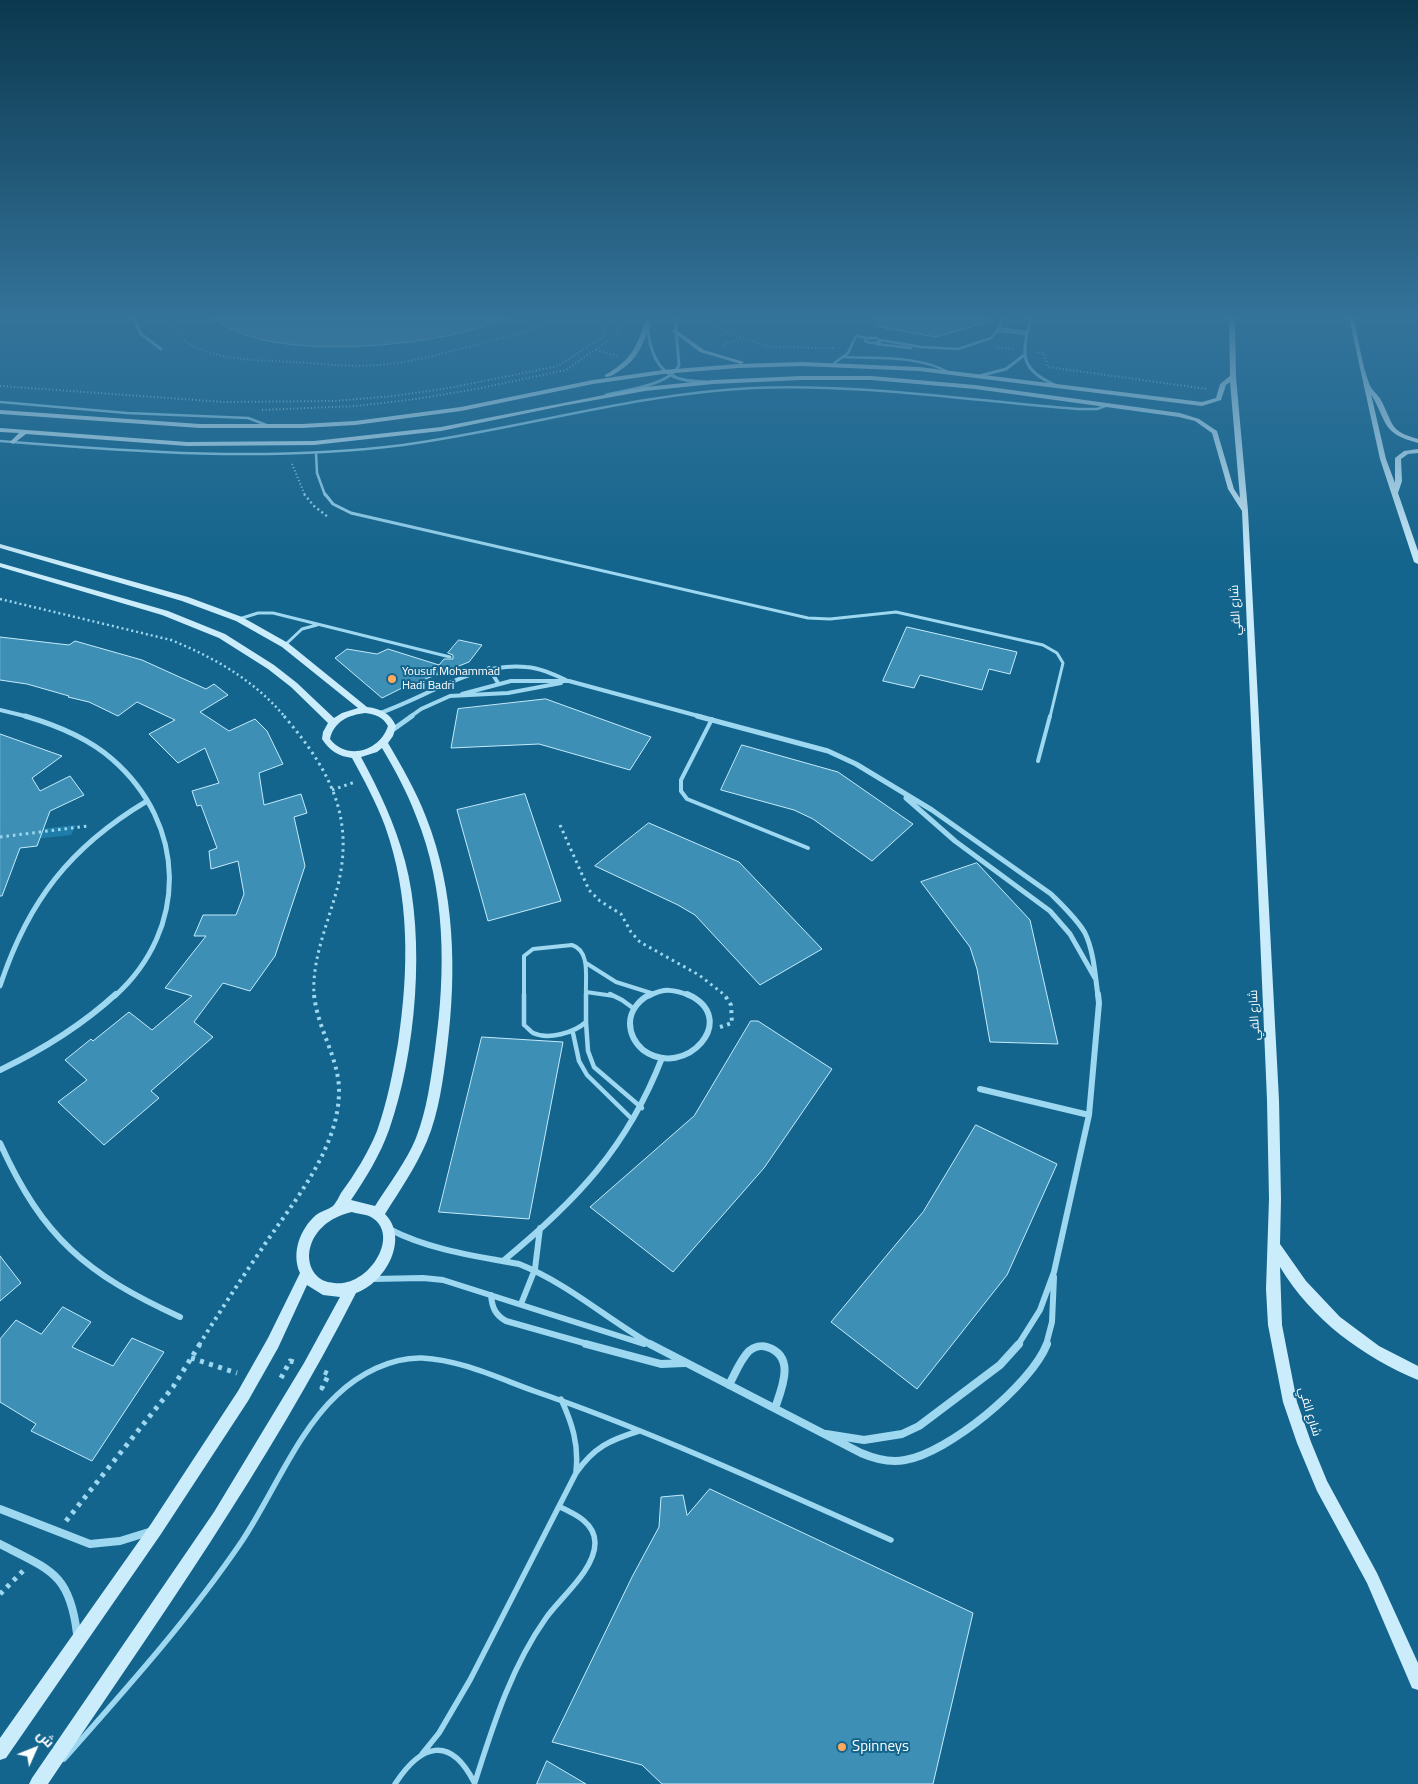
<!DOCTYPE html>
<meta charset="utf-8">
<style>
body{margin:0}
#map{position:relative;width:1418px;height:1784px;overflow:hidden;background:#14658d;font-family:"Titillium Web",Cairo,sans-serif}
canvas{display:block}
.north{position:absolute;left:10px;top:1724px;width:50px;height:50px;-webkit-text-stroke:4px #14658d;paint-order:stroke;rotate:46deg;font-size:14px;font-weight:700;line-height:20px;text-align:center;color:#fff}
.north::after{content:'';display:block;margin:auto;width:18px;height:22px;background:#fff;clip-path:polygon(50% 0,100% 100%,50% 72%,0 100%)}
</style>
<div id="map">
<canvas width="1418" height="1784"></canvas>
<div class="north">ش</div>
</div>
<script>
const g = document.querySelector('canvas').getContext('2d');
g.lineJoin = 'round';
function fillPath(path, color) {
  g.fillStyle = color;
  g.fill(path, 'evenodd');
}
function strokePath(path, color, width, dash) {
  g.strokeStyle = color;
  g.lineWidth = width;
  g.lineCap = dash ? 'butt' : 'round';
  g.setLineDash(dash || []);
  g.stroke(path);
}
function label(font, color, halo, rows, align = 'center') {
  g.font = font + ' "Titillium Web",Cairo,sans-serif';
  g.lineWidth = 4;
  g.setLineDash([]);
  g.textBaseline = 'middle';
  g.strokeStyle = halo;
  g.fillStyle = color;
  for (const [text, x, y, turn = 0] of rows) {
    g.save();
    g.translate(x, y);
    g.rotate((+turn || 0) * Math.PI / 180);
    g.textAlign = isNaN(turn) ? turn : align;
    if (halo) g.strokeText(text, 0, 0);
    g.fillText(text, 0, 0);
    g.restore();
  }
}
fillPath(new Path2D(`
 M76 825 71 835 0 843V833Z`), '#1f7ea9');
const water = new Path2D(`
 M213 318H509C490 324 471 331 451 335 390 348 263 359 213 318Z`);
fillPath(water, '#4e89a4');
strokePath(water, '#8fd6f3', 1);
const building = new Path2D(`
 M875 318H986L987 322 936 337 874 326Z
 M907 627 1017 652 1010 674 989 669 982 690 920 675 914 688 883 681Z
 M0 637 69 645 75 641 142 660 206 689 214 684 228 695 200 712 229 731 255 719 267 731 283 764 259 773 264 805 301 794 307 813 294 817 305 866 275 956 250 991 223 983 194 1022 213 1037 151 1091 159 1098 104 1145 58 1102 87 1080 65 1060 91 1039 93 1041 129 1012 152 1030 192 996 165 988 206 936H194L203 915H236L244 894 238 861 211 869 209 851 217 848 201 805 197 806 192 791 219 783 205 748 178 763 149 734 175 720 137 702 118 716 89 702 68 697 69 696 27 684 0 680Z
 M459 640 482 645 469 662 400 689 382 698 335 658 347 649 377 654 388 649 439 665 444 659H453V655L448 653Z
 M546 699 651 737 630 770 539 744 451 748 458 709Z
 M0 734 62 756 32 778 40 791 70 776 84 795 50 811 37 846 20 848 2 896H0Z
 M742 745 838 772 913 824 872 861 813 819 794 810 721 790Z
 M525 794 561 901 488 921 457 810Z
 M649 823 739 862 822 949 760 985 695 915 678 905 595 866Z
 M977 863 1030 920 1058 1044 990 1042 977 969 970 947 921 882Z
 M751 1021H758L832 1069 764 1168 673 1272 590 1207 694 1116Z
 M482 1037 563 1042 529 1219 439 1212Z
 M976 1125 1057 1164 1007 1275 917 1389 831 1322 923 1212Z
 M0 1256 21 1283 0 1301Z
 M63 1307 91 1322 72 1347 113 1366 132 1338 164 1352 92 1461 31 1431 36 1424 0 1402V1339L16 1320 41 1334Z
 M710 1489 973 1613 933 1784H662L642 1765 552 1742 632 1577 659 1527 661 1497 683 1495 687 1515Z
 M547 1761 586 1784H537Z`);
fillPath(building, '#3d8fb6');
strokePath(building, '#c4ebfc', 1);
strokePath(new Path2D(`
 M168 318C173 328 177 335 186 342 216 361 259 360 293 362 325 364 357 368 388 364 411 362 433 356 455 350 490 341 524 334 556 318
 M711 318V326L769 347 835 348
 M724 345 741 338
 M998 347 1014 349
 M596 350 617 356
 M1035 352 1044 353 1048 367 1207 389
 M0 386 223 402 335 401 393 396 449 388 558 366 605 335 606 318
 M262 410 356 406 416 399 476 389 566 370 617 335 619 318
 M292 464 305 495`), '#9dd7f0', 2, [1, 2.5]);
strokePath(new Path2D(`
 M304 494 314 506 328 517
 M0 599 171 640C215 658 254 680 285 717`), '#9dd7f0', 2.5, [2, 3]);
strokePath(new Path2D(`
 M284 716C335 776 358 825 333 903 324 933 312 963 314 996
 M332 790 355 782
 M560 825 589 890 600 901 621 914 631 932 640 942 699 975 726 996
 M0 837 88 826`), '#9dd7f0', 3, [2.5, 4]);
strokePath(new Path2D(`
 M720 1027 732 1023 731 1005 724 994
 M199 1345C219 1313 239 1282 261 1250 292 1203 340 1149 339 1089 338 1056 317 1028 314 994`), '#9dd7f0', 4, [3, 4.5]);
strokePath(new Path2D(`
 M191 1358 237 1373
 M324 1372 329 1374 322 1388 325 1389
 M281 1378 290 1361 294 1362
 M66 1521 173 1387 200 1344
 M0 1594 23 1571`), '#9dd7f0', 5, [4, 5.5]);
strokePath(new Path2D(`
 M998 328 1028 332
 M997 331 1027 334
 M867 338H877L880 342 869 343 865 341Z
 M881 340 921 347 958 349 991 338 997 331 1003 318
 M876 344 911 348
 M844 357C878 359 917 355 948 372
 M833 364 848 353 856 336 867 338
 M0 402 127 413 248 418 269 426
 M0 441C134 452 269 462 403 445 520 429 633 394 752 388 861 383 969 401 1078 409H1097L1108 405
 M316 453 317 473 325 495`), '#9dd7f0', 2.5);
strokePath(new Path2D(`
 M325 494 333 504 351 513 808 618 830 619 896 612 1043 645 1057 653 1063 663 1050 717
 M239 619 258 613H273L450 657
 M285 645 302 629 317 625`), '#9dd7f0', 3);
strokePath(new Path2D(`
 M712 719 681 780V791L687 799 808 848
 M1038 761 1050 716
 M586 963 616 982 651 993
 M586 992 614 996
 M524 996V956L533 949 572 945C591 951 585 979 586 996`), '#9dd7f0', 4);
strokePath(new Path2D(`
 M524 994V1025C527 1027 530 1031 533 1033 548 1040 574 1033 586 1022V994
 M610 994 622 1000 633 1008
 M586 1022 588 1051 594 1067 642 1108
 M573 1033 579 1061 587 1075 633 1120`), '#9dd7f0', 4.5);
strokePath(new Path2D(`
 M561 1399C572 1423 579 1444 576 1471
 M422 1754 439 1733 470 1680 576 1473C594 1447 610 1440 639 1431
 M64 1759C126 1689 189 1619 242 1541 272 1496 297 1432 337 1395 359 1374 391 1357 422 1358 461 1360 498 1378 534 1391 656 1433 773 1488 891 1540
 M475 1782C493 1726 511 1667 546 1618 560 1598 595 1570 595 1543 595 1523 575 1514 560 1507
 M395 1784C421 1744 450 1735 474 1782`), '#9dd7f0', 5.5);
strokePath(new Path2D(`
 M133 318 141 334 161 349
 M648 318C647 337 652 365 671 375 681 381 694 381 706 382
 M1031 318C1021 355 1019 369 1057 386
 M979 376 1006 369 1023 356
 M606 395C625 390 671 385 679 365L675 318`), '#9dd7f0', 3);
strokePath(new Path2D(`
 M489 668 498 683
 M462 694 511 681H569L702 717
 M0 710 29 717
 M380 713C427 697 474 662 526 667 540 668 553 674 566 680
 M410 717 421 709 450 696 508 693 561 683`), '#9dd7f0', 4);
strokePath(new Path2D(`
 M25 716C56 725 87 737 112 759 187 824 189 929 115 996
 M697 716 828 751 856 764 932 810 1051 894C1062 905 1077 919 1085 933 1094 952 1095 975 1098 996
 M391 731 412 716
 M906 798 955 841 1050 911 1070 934 1095 978
 M0 986C28 901 70 847 147 801
 M649 996C664 988 674 989 690 996`), '#9dd7f0', 5);
strokePath(new Path2D(`
 M651 994C640 999 630 1010 630 1023 630 1034 635 1043 643 1050 685 1081 742 1018 687 994
 M0 1070C42 1050 81 1026 116 994
 M980 1089 1089 1115
 M0 1143C43 1238 86 1274 180 1317
 M389 1229C430 1250 474 1256 519 1264 567 1283 607 1319 652 1345
 M503 1261C576 1201 627 1148 662 1058
 M372 1279 423 1278 443 1280 644 1344
 M491 1295C492 1307 495 1315 506 1321L591 1345
 M521 1304 535 1269 540 1228
 M1018 1345 1040 1310 1054 1272 1089 1115 1099 1003 1098 994
 M1046 1345 1052 1322 1054 1277`), '#9dd7f0', 6);
strokePath(new Path2D(`
 M586 1344 661 1364 684 1363
 M650 1344 861 1453C875 1459 890 1463 905 1460 948 1453 1031 1385 1047 1344
 M729 1385C735 1374 740 1360 749 1351 754 1347 761 1345 767 1347 796 1356 782 1388 775 1408
 M826 1434 864 1440 902 1434 919 1426 1000 1365 1019 1344
 M0 1509 90 1544 120 1541 149 1532
 M0 1544C50 1570 70 1573 77 1634`), '#9dd7f0', 8);
fillPath(new Path2D(`
 M1229 318H1235L1236 377 1248 511 1279 1100 1281 1199 1280 1244 1306 1281 1340 1317 1379 1346 1418 1366V1380C1363 1357 1311 1319 1280 1267L1282 1325 1297 1402 1311 1442 1327 1481 1377 1573 1418 1663V1690L1412 1688 1367 1583 1317 1491 1297 1443 1283 1402 1268 1325 1266 1289 1269 1199 1267 1100 1242 511 1228 489 1212 433 1195 421 1179 417 975 389 871 380H801L713 384 645 391 562 406 441 431 314 445 187 446 26 434 13 444 10 442 19 433 0 432V428L187 442 314 441 441 427 645 387 713 380 801 376H871L975 385 1180 413 1199 419 1217 431 1234 489 1240 498 1230 382 1226 385 1221 400 1202 406 919 371 802 366 738 368 663 374 593 384 461 411 355 425 302 428H200L0 414V410L200 424H302L355 421 461 407 593 380 663 370 738 364 802 362 919 367 1202 402 1216 398 1220 384 1230 376Z
 M1349 318H1354C1358 337 1362 365 1369 383 1371 390 1379 395 1382 402 1394 426 1390 431 1418 439V443C1381 433 1388 423 1371 394L1386 459 1395 483V458L1404 451 1418 449V453L1408 454 1401 459 1402 481 1398 493 1418 551V564L1414 562 1380 459Z
 M648 320 651 322C644 342 638 360 619 371 615 374 610 377 605 377V375C630 361 636 349 645 322Z
 M675 329 704 350 744 362 741 364 700 352 673 332V330Z
 M0 544 188 597 242 617 288 643 367 707C381 709 390 713 396 726L393 736 388 743C402 767 416 791 426 817 455 890 457 972 447 1049 443 1080 439 1112 427 1141 416 1167 400 1190 385 1214 410 1239 385 1283 356 1293 268 1466 156 1624 48 1784H29L32 1778 214 1512 304 1363 340 1297 323 1295 307 1285 278 1348 248 1401 161 1534 6 1758 0 1760V1738L151 1524 238 1391 268 1338 300 1273C291 1253 300 1229 316 1215 321 1211 328 1210 333 1206 336 1203 339 1197 341 1193 355 1174 368 1153 377 1131 387 1103 393 1072 398 1043 409 970 410 896 385 826 376 802 364 780 352 758 338 756 330 751 322 739L323 732 328 723 291 687 268 669 219 638 162 615 0 567V563L168 611 225 634 274 665 297 683 334 718 342 713 358 708 282 647 236 621 182 601 0 548ZM365 713C375 714 383 717 388 726 380 751 347 761 330 739 334 721 349 715 365 713ZM382 748C395 770 407 792 416 816 446 889 446 972 435 1049 431 1078 427 1110 416 1138 406 1162 389 1184 375 1206L351 1200C366 1178 380 1155 389 1130 416 1054 426 939 405 861 395 824 379 790 361 757L377 752ZM352 1212C358 1214 366 1214 371 1217 402 1235 368 1288 334 1283 327 1282 322 1281 317 1276 311 1270 309 1263 309 1255 311 1231 330 1217 352 1212Z`), '#cbecfb');
const sky = g.createLinearGradient(0, 0, 0, 567);
sky.addColorStop(0, '#0b384e');
sky.addColorStop(0.56, '#34739a');
sky.addColorStop(1, '#34739a00');
g.fillStyle = sky;
g.fillRect(0, 0, 1418, 567);
for (const [x, y, r, color] of [
 [392,679,5,"#ffa95d"],
 [842,1747,5,"#ffa95d"]
]) {
  const dot = new Path2D();
  dot.arc(x, y, r, 0, 2 * Math.PI);
  g.fillStyle = color;
  g.fill(dot);
  strokePath(dot, '#14658d', 2);
}
label('12px', '#fff', '#14658d', [
 ["شارع الفي",1236,610,-93],
 ["شارع الفي",1255,1015,-93],
 ["شارع الفي",1309,1412,73]
]);
label('12px', '#fff', '#14658d', [
 ["Yousuf Mohammad",402,672],
 ["Hadi Badri",402,686]
], 'left');
label('15px', '#fff', '#14658d', [
 ["Spinneys",852,1747]
], 'left');
</script>
